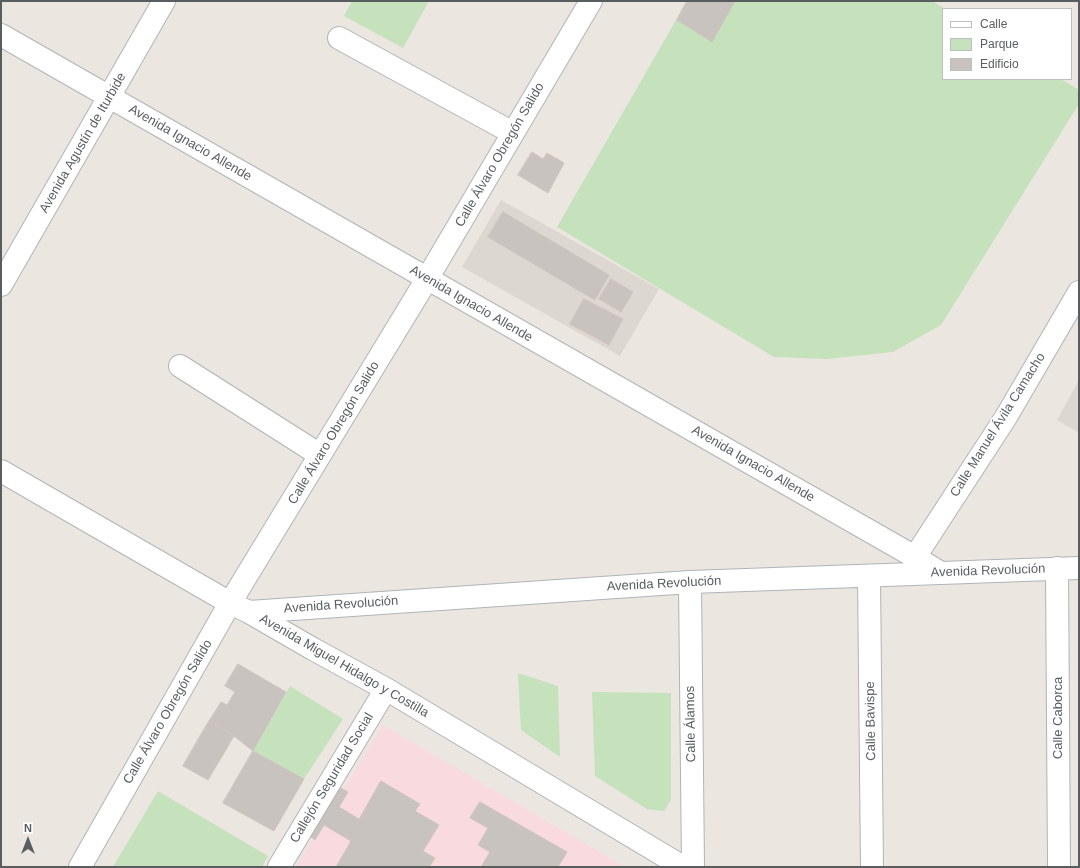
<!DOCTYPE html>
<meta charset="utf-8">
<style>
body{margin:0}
#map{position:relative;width:1080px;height:868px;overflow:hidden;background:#ebe6e0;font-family:Arial,sans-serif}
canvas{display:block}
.frame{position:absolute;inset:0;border:2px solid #585e60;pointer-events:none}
.legend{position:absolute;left:942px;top:8px;width:130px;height:72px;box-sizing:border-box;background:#fff;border:1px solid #bcbfbf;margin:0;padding:5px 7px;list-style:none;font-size:12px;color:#585e60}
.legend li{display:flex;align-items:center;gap:8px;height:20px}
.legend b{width:20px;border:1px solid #bcbfbf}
.north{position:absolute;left:8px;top:820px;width:40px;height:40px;-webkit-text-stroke:3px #fff;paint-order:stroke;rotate:0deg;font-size:11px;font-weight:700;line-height:16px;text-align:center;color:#585e60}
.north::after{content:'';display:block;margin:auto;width:14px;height:18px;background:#585e60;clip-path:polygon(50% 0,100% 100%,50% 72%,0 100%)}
</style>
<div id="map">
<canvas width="1080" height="868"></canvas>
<div class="frame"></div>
<ul class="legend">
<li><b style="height:5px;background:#fff"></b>Calle</li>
<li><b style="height:11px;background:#c5e2bd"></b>Parque</li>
<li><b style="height:11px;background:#c8c3bf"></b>Edificio</li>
</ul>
<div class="north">N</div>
</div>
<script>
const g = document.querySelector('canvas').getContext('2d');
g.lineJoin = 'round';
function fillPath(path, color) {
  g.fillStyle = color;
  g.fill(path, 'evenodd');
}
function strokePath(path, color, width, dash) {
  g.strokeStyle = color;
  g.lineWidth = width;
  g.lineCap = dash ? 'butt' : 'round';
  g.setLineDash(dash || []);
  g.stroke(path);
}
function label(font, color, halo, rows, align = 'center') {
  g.font = font + ' Arial,sans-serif';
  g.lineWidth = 3.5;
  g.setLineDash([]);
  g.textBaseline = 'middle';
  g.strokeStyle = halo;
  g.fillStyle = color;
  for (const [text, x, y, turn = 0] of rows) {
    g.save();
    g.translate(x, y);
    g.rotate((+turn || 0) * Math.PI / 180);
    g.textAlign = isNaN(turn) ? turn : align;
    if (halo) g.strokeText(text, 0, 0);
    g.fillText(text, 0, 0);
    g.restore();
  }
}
fillPath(new Path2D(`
 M501 200 659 289 620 356 462 267Z
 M1079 380V433L1057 420Z`), '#ddd7d1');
fillPath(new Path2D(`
 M383 725 625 867H296Z`), '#f9dbdf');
fillPath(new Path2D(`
 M352 1H429L403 48 344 16Z
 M687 1H932L945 9H943V79H1061L1079 90V104L941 325 893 352 827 359 774 357 557 227Z
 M518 673 558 686 560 757 521 730Z
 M290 686 343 719 304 779 253 751Z
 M592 692 671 693V800L664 811 647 809 595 776Z
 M158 791 268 856 262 867H113Z`), '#c5e2bd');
const building = new Path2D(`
 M687 1H735L712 42 677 20Z
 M532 152 543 159 547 153 564 163 548 193 518 175Z
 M503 212 609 275 595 300 488 237Z
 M611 279 633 292 621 312 599 299Z
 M584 299 623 319 609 345 570 324Z
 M238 664 286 692 253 751 234 736 209 721 221 702 227 705 235 692 225 686Z
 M209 721 234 736 208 780 183 766Z
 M253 751 304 779 274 831 223 803Z
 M381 781 420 804 415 811 439 825 423 851 435 858 429 867H336L351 841 324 825 315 840 307 834 336 785 348 792 339 807 359 819Z
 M480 802 567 852 558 867H481L490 852 478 845 488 828 470 818Z`);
fillPath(building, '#c8c3bf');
strokePath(building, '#cfc6be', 1);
const minor = new Path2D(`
 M1 35 915 557 941 573
 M339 38 513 133
 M1 285 164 1
 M180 366 320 455
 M1 471 230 603 249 612 313 649 386 689 683 867
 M915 557 1006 417 1079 292
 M1057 568 1059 867
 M869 576 872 867
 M690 582 693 867
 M249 612 690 582 941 573 1079 568
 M80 867 230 603 427 279 591 1
 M279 867 386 689`);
strokePath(minor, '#b0b4b7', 24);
strokePath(minor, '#fff', 22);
label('13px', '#585e60', '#fff', [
 ["Avenida Agustín de Iturbide",83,143,-60],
 ["Avenida Ignacio Allende",190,143,30],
 ["Calle Álvaro Obregón Salido",500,155,-60],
 ["Avenida Ignacio Allende",471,304,30],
 ["Calle Manuel Ávila Camacho",998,425,-58],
 ["Calle Álvaro Obregón Salido",334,433,-59],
 ["Avenida Ignacio Allende",753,464,30],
 ["Avenida Revolución",988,571,-2],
 ["Avenida Revolución",664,584,-3],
 ["Avenida Revolución",341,605,-4],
 ["Avenida Miguel Hidalgo y Costilla",344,666,30],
 ["Calle Álvaro Obregón Salido",168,712,-60],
 ["Calle Caborca",1058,718,-90],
 ["Calle Bavispe",871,721,-91],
 ["Calle Álamos",691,724,-91],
 ["Callejón Seguridad Social",332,778,-59]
]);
</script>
